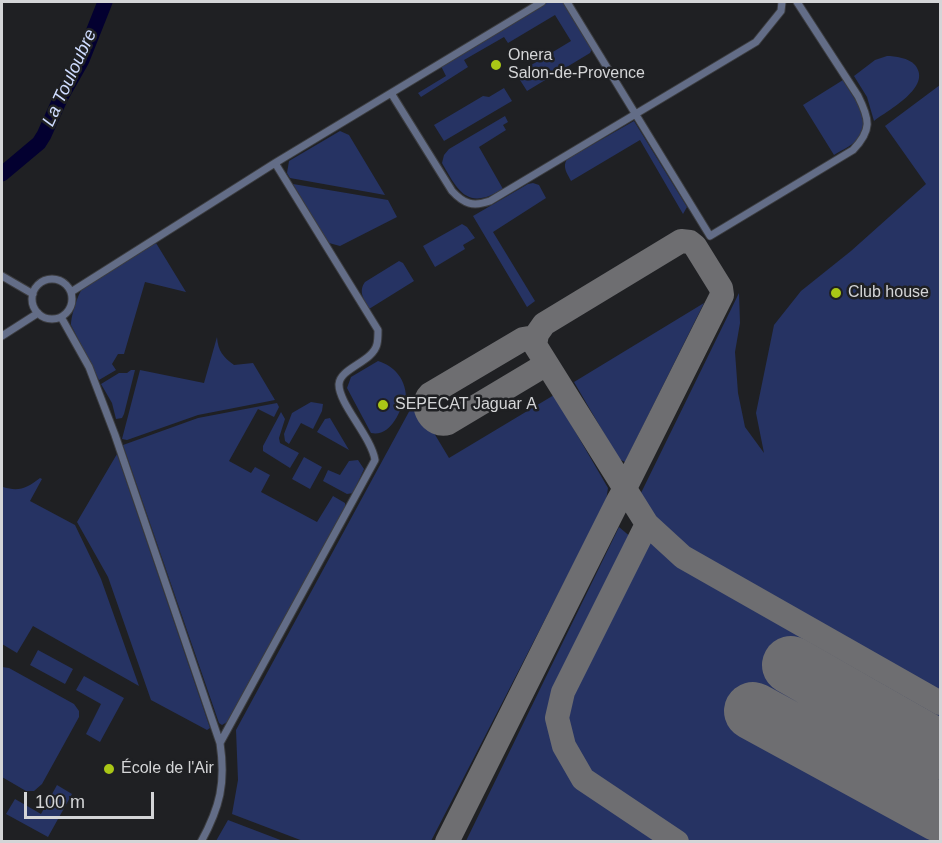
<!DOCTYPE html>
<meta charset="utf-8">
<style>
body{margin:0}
#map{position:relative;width:942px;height:843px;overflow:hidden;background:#1f2023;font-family:Arial,sans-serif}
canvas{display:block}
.frame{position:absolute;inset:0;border:3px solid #d4d5d7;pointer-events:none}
.scale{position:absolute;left:24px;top:792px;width:130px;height:27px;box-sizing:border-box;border:3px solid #d4d5d7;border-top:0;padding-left:8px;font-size:18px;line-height:21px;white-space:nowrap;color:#d4d5d7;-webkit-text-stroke:4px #1f2023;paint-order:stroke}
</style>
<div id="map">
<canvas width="942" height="843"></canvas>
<div class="frame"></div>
<div class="scale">100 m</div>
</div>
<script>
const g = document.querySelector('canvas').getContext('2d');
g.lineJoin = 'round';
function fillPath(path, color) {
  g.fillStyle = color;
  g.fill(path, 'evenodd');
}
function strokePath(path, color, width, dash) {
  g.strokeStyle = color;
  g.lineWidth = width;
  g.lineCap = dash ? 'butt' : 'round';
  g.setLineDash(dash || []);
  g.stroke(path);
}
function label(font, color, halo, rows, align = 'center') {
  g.font = font + ' Arial,sans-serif';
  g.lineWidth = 5;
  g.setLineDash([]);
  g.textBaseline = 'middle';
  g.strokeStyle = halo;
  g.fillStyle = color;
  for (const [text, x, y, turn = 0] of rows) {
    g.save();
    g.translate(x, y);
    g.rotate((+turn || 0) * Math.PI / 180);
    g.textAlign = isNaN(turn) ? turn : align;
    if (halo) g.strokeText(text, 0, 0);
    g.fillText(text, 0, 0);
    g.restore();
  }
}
fillPath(new Path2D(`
 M548 2H563L565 4 592 49 590 53 527 91 520 80 526 76 523 70 571 41 555 15 508 43 504 37 464 60 468 67 421 97 418 93 446 76 441 66Z
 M887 56C895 56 909 58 915 65 933 87 888 110 874 121L867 97 854 76 875 60Z
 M843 80C851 95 873 119 861 136 855 144 842 150 834 155L803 105Z
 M940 85V841H466L619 527 632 538 652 514 640 495 739 293 740 323 735 352 738 393 745 427 764 453 756 413 774 325 801 291 851 251 926 184 885 126Z
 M504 88 512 101 444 141 434 125 483 96 489 97Z
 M505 116 508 122 503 125 506 130 479 147 503 189C467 211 458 191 442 163L444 155 449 149Z
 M634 121 687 207 683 214 640 140 571 181C567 173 562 167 567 159Z
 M340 131 349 135 385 195 290 178 287 173 289 161Z
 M533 183 539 185 546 198 493 232 535 301 527 307 473 216 528 184Z
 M293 184 388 200 397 217 340 246 329 243 326 239Z
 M462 224 467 227 475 238 463 245 465 249 435 267 423 246Z
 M156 243 186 292 145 282 124 354H118L112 364 116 370 99 380 71 325C71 316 78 293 84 286Z
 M399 261 403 263 414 281 369 309C364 299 358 292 365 282Z
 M704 303 625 462 619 459 574 382Z
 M217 337C218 351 223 357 234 365L253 363 275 400 198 415 127 440 122 439 140 370 204 383Z
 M378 361C394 366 405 378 406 396 400 412 391 437 371 433L347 388 351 377Z
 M131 370H135L124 414 122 418 116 419 112 403 101 384 119 373H127Z
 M554 395 608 488 606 501 431 841H303L232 814 238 780 236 730 411 408H419L449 458Z
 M311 402 323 404 322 411 313 429 301 423 289 444 285 441 284 434 292 413Z
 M277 403 279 407 274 417 258 409 229 461 251 473 255 467 270 475 261 492 317 522 333 496 345 503V508L227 722 222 725 219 723 123 445 198 418Z
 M281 412 285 419 279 438 280 443 299 453 290 468 263 451V446Z
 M330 418 349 450 317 432 325 419Z
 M117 454 210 728 207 730 151 700 108 577 77 522Z
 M304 457 322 467 310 489 292 479Z
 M358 460 364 469 353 493 347 494 323 481 328 470 340 475 349 461Z
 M40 478 42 479 30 501 75 525 101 579 139 686 33 626 17 653 2 644V490L3 487C19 492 27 488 40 478Z
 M38 650 73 669 65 684 30 665Z
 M2 667 9 668 74 704 79 711V717L42 784 34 791H26L2 777Z
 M84 676 124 698 100 742 86 734 101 704 76 690Z
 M57 785 72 794 48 837 6 814 15 799 41 814Z
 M228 820 283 841H216Z`), '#263363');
strokePath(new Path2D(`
 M2 174 39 143 44 135 61 97 82 60 105 2`), '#030030', 15);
strokePath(new Path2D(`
 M535 345 529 338 523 339 430 394C418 406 432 428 448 423L540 368H549
 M647 524 563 692 557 718 564 746 583 779 677 842
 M447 842 619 499 624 490 722 295 721 288 695 246 690 242 681 241 544 324 537 334 535 345 647 524 683 557 940 703`), '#6e6e71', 24);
strokePath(new Path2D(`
 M791 665 940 750
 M753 711 940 813`), '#6e6e71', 58);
const minor = new Path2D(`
 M567 2 710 236 853 150C872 130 870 120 858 96L797 2
 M391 93 452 191C464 204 473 207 490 201L756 42 781 11 782 2
 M2 276 33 294
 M32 299a20 20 0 1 1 40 0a20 20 0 1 1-40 0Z
 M71 292 275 163 542 2
 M61 317 89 367 115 435 220 743C226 783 220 807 201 842
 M2 336 38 313
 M220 743 375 460C371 436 338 403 339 384 340 368 373 362 377 344 378 340 378 334 378 330L275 163`);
strokePath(minor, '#3c3d40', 9);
strokePath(minor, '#636d87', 7);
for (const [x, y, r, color] of [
 [496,65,6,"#aac716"],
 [836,293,6,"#aac716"],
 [383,405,6,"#aac716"],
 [109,769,6,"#aac716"]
]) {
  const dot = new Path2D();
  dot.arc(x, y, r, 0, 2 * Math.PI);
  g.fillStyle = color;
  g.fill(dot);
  strokePath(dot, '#1f2023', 2);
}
label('16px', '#d4d5d7', '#1f2023', [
 ["Onera",508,56],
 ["Salon-de-Provence",508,74],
 ["Club house",848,293],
 ["SEPECAT Jaguar A",395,405],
 ["École de l'Air",121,769]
], 'left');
label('italic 18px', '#cfdcff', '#1f2023', [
 ["La Touloubre",70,78,-65]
]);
</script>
